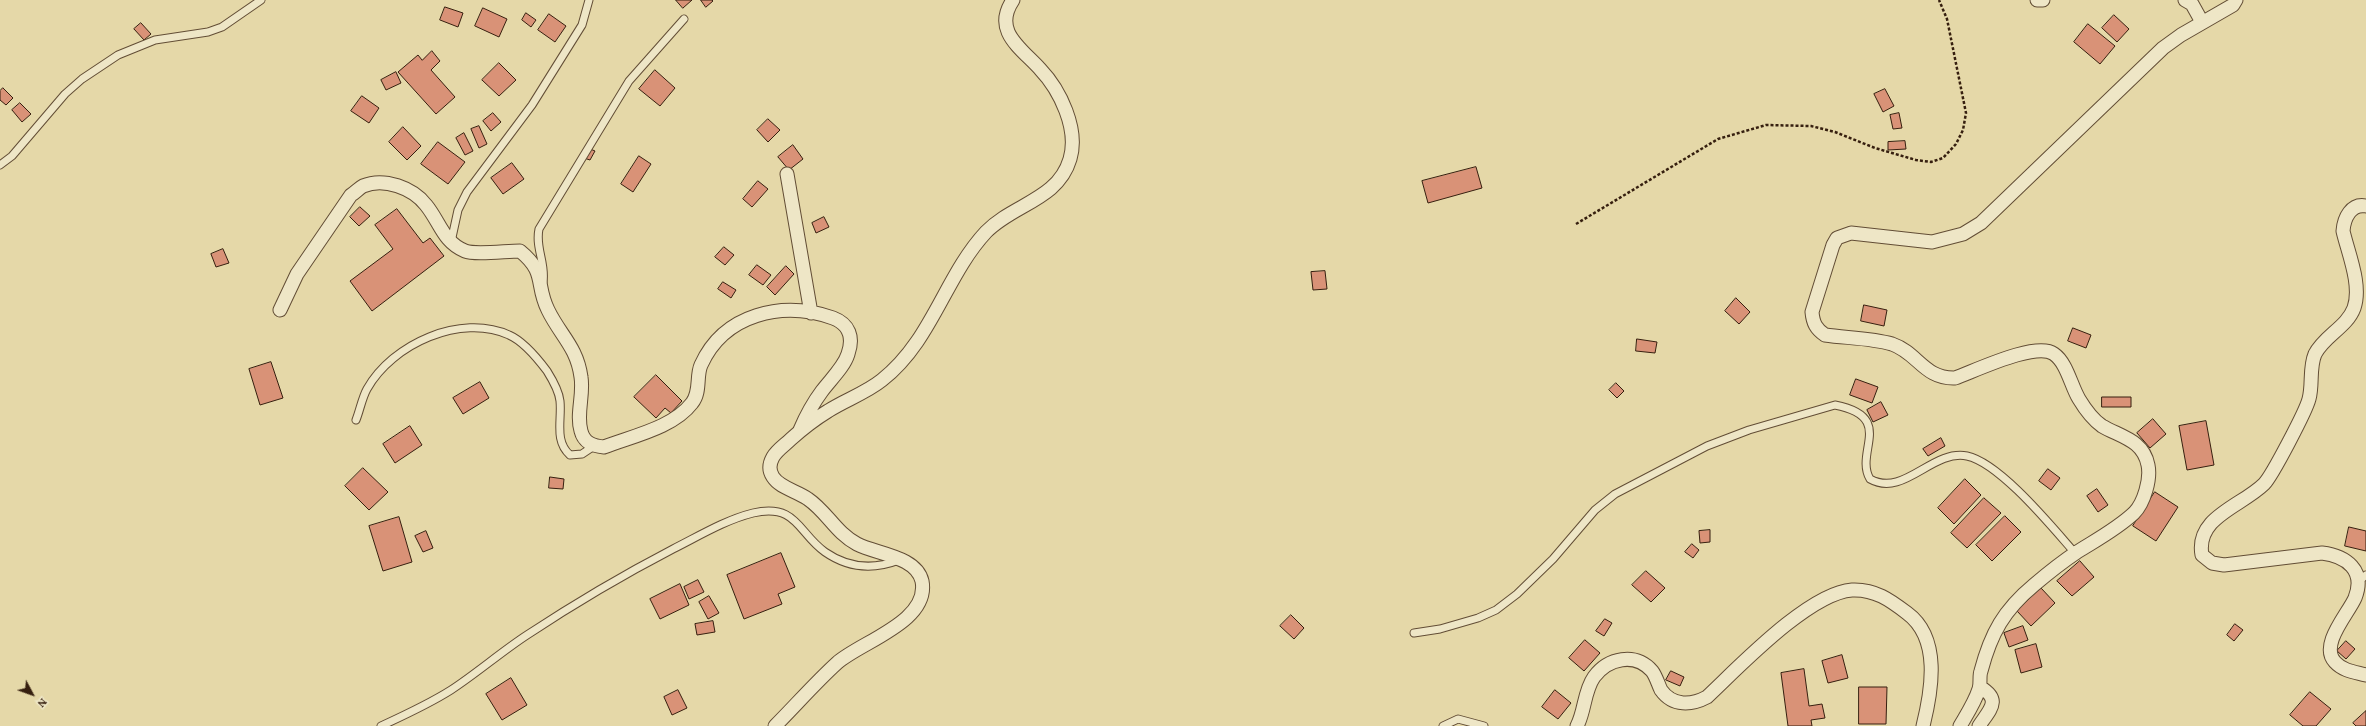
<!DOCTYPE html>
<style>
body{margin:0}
#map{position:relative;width:2366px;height:726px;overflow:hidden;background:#e5d8a8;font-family:Vollkorn,serif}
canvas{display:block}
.north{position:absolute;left:12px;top:674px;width:40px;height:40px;-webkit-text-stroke:3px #eee6c6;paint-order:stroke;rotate:131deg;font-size:11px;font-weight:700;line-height:16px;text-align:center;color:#361f0f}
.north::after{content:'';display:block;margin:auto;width:14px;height:18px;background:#361f0f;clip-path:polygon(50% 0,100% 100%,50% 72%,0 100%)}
</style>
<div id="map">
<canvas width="2366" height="726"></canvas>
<div class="north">N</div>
</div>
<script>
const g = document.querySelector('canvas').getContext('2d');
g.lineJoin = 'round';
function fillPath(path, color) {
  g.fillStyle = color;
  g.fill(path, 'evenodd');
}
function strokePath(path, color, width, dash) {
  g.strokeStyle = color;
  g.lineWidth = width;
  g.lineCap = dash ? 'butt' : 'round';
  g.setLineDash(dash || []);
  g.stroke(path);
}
const building = new Path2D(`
 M676 0H692L683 8Z
 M701 0H712L713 1 706 7Z
 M445 7 463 13 458 27 440 20Z
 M483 8 507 19 499 37 475 26Z
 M526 13 536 20 531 27 522 20Z
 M549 14 566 26 555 42 538 30Z
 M2114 15 2129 29 2117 42 2102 28Z
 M141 23 151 34 144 40 134 29Z
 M2088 24 2115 46 2100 64 2074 42Z
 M432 51 440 61 431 70 455 97 436 114 398 72 418 55 422 60Z
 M499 63 516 80 499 96 482 80Z
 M655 70 675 88 660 106 639 89Z
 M396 72 401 83 386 90 381 80Z
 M3 88 13 98 6 105 0 100V91Z
 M1885 89 1894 106 1883 112 1874 94Z
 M362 96 379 108 369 123 351 111Z
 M20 103 31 114 22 122 12 110Z
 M493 113 501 122 491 131 483 121Z
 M1899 113 1902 128 1893 129 1890 115Z
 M768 119 780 130 768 142 757 130Z
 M479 126 487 144 479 148 471 129Z
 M403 127 421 146 407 160 389 142Z
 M464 133 473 151 465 155 456 138Z
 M1905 141 1906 149 1888 150V142Z
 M438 142 465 162 448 184 421 164Z
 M793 145 803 159 789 170 778 157Z
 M588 148 595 151 590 160 584 158Z
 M639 156 651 164 633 192 621 184Z
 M512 163 524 179 503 194 491 178Z
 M1476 167 1482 188 1428 203 1422 181Z
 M758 181 768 189 752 207 743 199Z
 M360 207 370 216 359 226 350 217Z
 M397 209 423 243 430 238 444 256 372 311 350 281 393 249 375 225Z
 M824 217 829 227 816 233 812 223Z
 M724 247 734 255 725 265 715 257Z
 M223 249 229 263 216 267 211 254Z
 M757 265 771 275 763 285 749 275Z
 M786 266 794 274 775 295 767 287Z
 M1325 271 1327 289 1313 290 1311 272Z
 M723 282 736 290 731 298 718 289Z
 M1736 298 1750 312 1739 324 1725 311Z
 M1864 305 1887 310 1884 326 1861 321Z
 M2073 328 2091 335 2086 348 2068 341Z
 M1637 339 1657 342 1655 353 1636 351Z
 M271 362 283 398 260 405 249 369Z
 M656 375 682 401 671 413 665 408 656 418 634 397Z
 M1856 379 1878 387 1872 403 1850 395Z
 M480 382 489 398 463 414 453 398Z
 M1616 383 1624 391 1617 398 1609 390Z
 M2102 397H2131V407H2102Z
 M1881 402 1888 415 1873 422 1867 410Z
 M2153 419 2166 434 2150 448 2137 433Z
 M2206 421 2214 465 2187 470 2179 426Z
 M410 426 422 445 395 463 383 444Z
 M1941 438 1945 446 1928 456 1923 449Z
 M363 468 388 492 369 510 345 486Z
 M2048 469 2060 478 2051 490 2039 481Z
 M550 477 564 479 563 489 549 488Z
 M1965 479 1981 495 1954 524 1938 508Z
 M2097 489 2108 505 2098 512 2087 496Z
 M2155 492 2178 507 2156 541 2133 526Z
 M1984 498 2001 513 1967 548 1951 533Z
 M2005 516 2021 532 1992 561 1976 545Z
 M399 517 412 562 383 571 369 526Z
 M2349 527 2366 531V551L2345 546Z
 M1710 530V542L1700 543 1699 531Z
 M426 531 433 548 423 552 415 536Z
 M1692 544 1699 550 1693 558 1685 552Z
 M781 553 795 587 778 594 782 604 744 619 727 575Z
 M2080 561 2094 577 2072 596 2057 581Z
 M1646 571 1665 588 1651 602 1632 585Z
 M698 580 704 592 689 599 684 587Z
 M680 584 689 605 660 619 650 599Z
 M2041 588 2055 603 2031 626 2017 611Z
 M709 596 719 613 708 619 699 602Z
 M1291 615 1304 628 1294 639 1280 626Z
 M1605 619 1612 623 1604 636 1596 631Z
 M713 621 715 632 697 635 695 624Z
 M2235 624 2243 630 2234 641 2227 635Z
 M2023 626 2028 640 2009 647 2004 633Z
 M1585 640 1600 653 1584 671 1569 658Z
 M2346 641 2355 649 2346 659 2337 651Z
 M2036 644 2042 667 2021 673 2015 650Z
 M1842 655 1848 678 1828 683 1822 661Z
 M1804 669 1809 706 1822 704 1825 718 1811 720 1812 726H1788L1781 673Z
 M1671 671 1684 677 1680 686 1666 680Z
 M511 678 527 705 502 720 486 694Z
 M1859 687H1887L1886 724H1859Z
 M678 690 687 708 672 715 664 697Z
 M1555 690 1571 703 1558 719 1542 707Z
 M2310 692 2331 709 2316 726H2303L2290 715Z
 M2366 711V726H2356L2353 723Z`);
fillPath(building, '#d99277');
strokePath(building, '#361f0f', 1);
const service = new Path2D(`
 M0 165 12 156 65 94 82 79 118 55 155 40 208 32 222 27 261 0
 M451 242 458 210 467 192 532 105 582 25 589 0
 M543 282C546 263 535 248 539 229L629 81 684 19
 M356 420C360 410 362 398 367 389 392 344 461 313 509 335 523 341 538 359 547 371 552 379 559 391 560 401 562 420 554 441 570 455L582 454 594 446
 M2358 582 2366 575
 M1414 633 1440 629 1478 618 1496 610 1517 594 1553 559 1595 510 1615 494 1707 446 1749 430 1835 405C1896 417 1854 452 1870 479 1904 498 1932 449 1967 456 2000 463 2052 527 2075 553
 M381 726C405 715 429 704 451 690 477 673 501 652 527 635 574 604 623 575 673 549 699 536 725 520 753 513 797 503 798 533 825 552 848 568 873 570 899 560
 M1443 726 1458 719 1484 726`);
const minor = new Path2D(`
 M2037 0H2043
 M2185 0 2192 4 2202 22
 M787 174 811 313
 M2366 206C2351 203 2344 218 2343 231 2348 253 2362 285 2354 308 2347 327 2324 336 2315 354 2309 368 2313 385 2309 399 2306 411 2272 476 2264 484 2242 506 2195 517 2202 555L2212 563 2224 565 2322 553C2346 556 2366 570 2355 598 2348 614 2319 645 2335 662 2343 671 2355 672 2366 675
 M280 310 297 274 351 195C355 193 359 188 363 186 384 177 413 188 426 205 440 222 443 242 465 251 475 255 506 251 520 251 547 273 535 284 548 310 560 335 577 347 581 377 584 395 576 414 581 431 584 443 593 446 604 447 632 436 673 428 692 403 701 392 696 376 701 365 724 314 782 300 833 318 849 324 854 337 848 354 844 367 831 379 822 391 813 403 806 416 800 430
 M775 726C796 705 815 683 837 663 860 642 930 622 922 581 916 556 876 554 857 544 836 533 827 512 808 499 797 491 780 488 773 477 769 471 769 464 773 457 777 450 785 445 791 439 802 429 815 419 828 411 845 400 866 393 882 380 932 341 945 276 986 232 1013 204 1058 200 1070 159 1079 129 1060 90 1040 69 1021 48 992 31 1013 0
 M1577 726C1585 711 1584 691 1594 677 1608 658 1635 652 1652 671 1656 676 1658 684 1661 690 1673 707 1692 705 1707 697 1739 667 1809 593 1852 590 1875 589 1890 600 1907 613 1941 638 1932 690 1923 726
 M1960 726C1967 714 1975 702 1979 689 1981 683 1979 676 1981 671 1991 633 2004 610 2034 585 2047 574 2062 562 2077 552 2096 540 2117 529 2134 513 2144 503 2151 479 2148 465 2143 440 2121 437 2102 426 2092 419 2085 409 2079 399 2071 386 2067 363 2054 354 2036 341 1975 371 1955 378 1924 379 1918 353 1892 344 1872 338 1846 338 1825 335 1816 329 1813 323 1812 312L1833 245 1837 238 1851 233 1932 242 1963 234 1981 223 2163 48 2181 35 2233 5 2236 0
 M1979 726C1990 709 2002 700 1980 687`);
strokePath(service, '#624d35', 9);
strokePath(minor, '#624d35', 15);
strokePath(new Path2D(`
 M1576 224 1718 139 1766 125 1811 126 1835 132 1875 148 1916 160 1931 162 1943 158 1956 144 1963 130 1966 113 1947 19 1939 0`), '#361f0f', 2.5, [3, 2]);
strokePath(service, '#eee6c6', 7);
strokePath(minor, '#eee6c6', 13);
</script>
